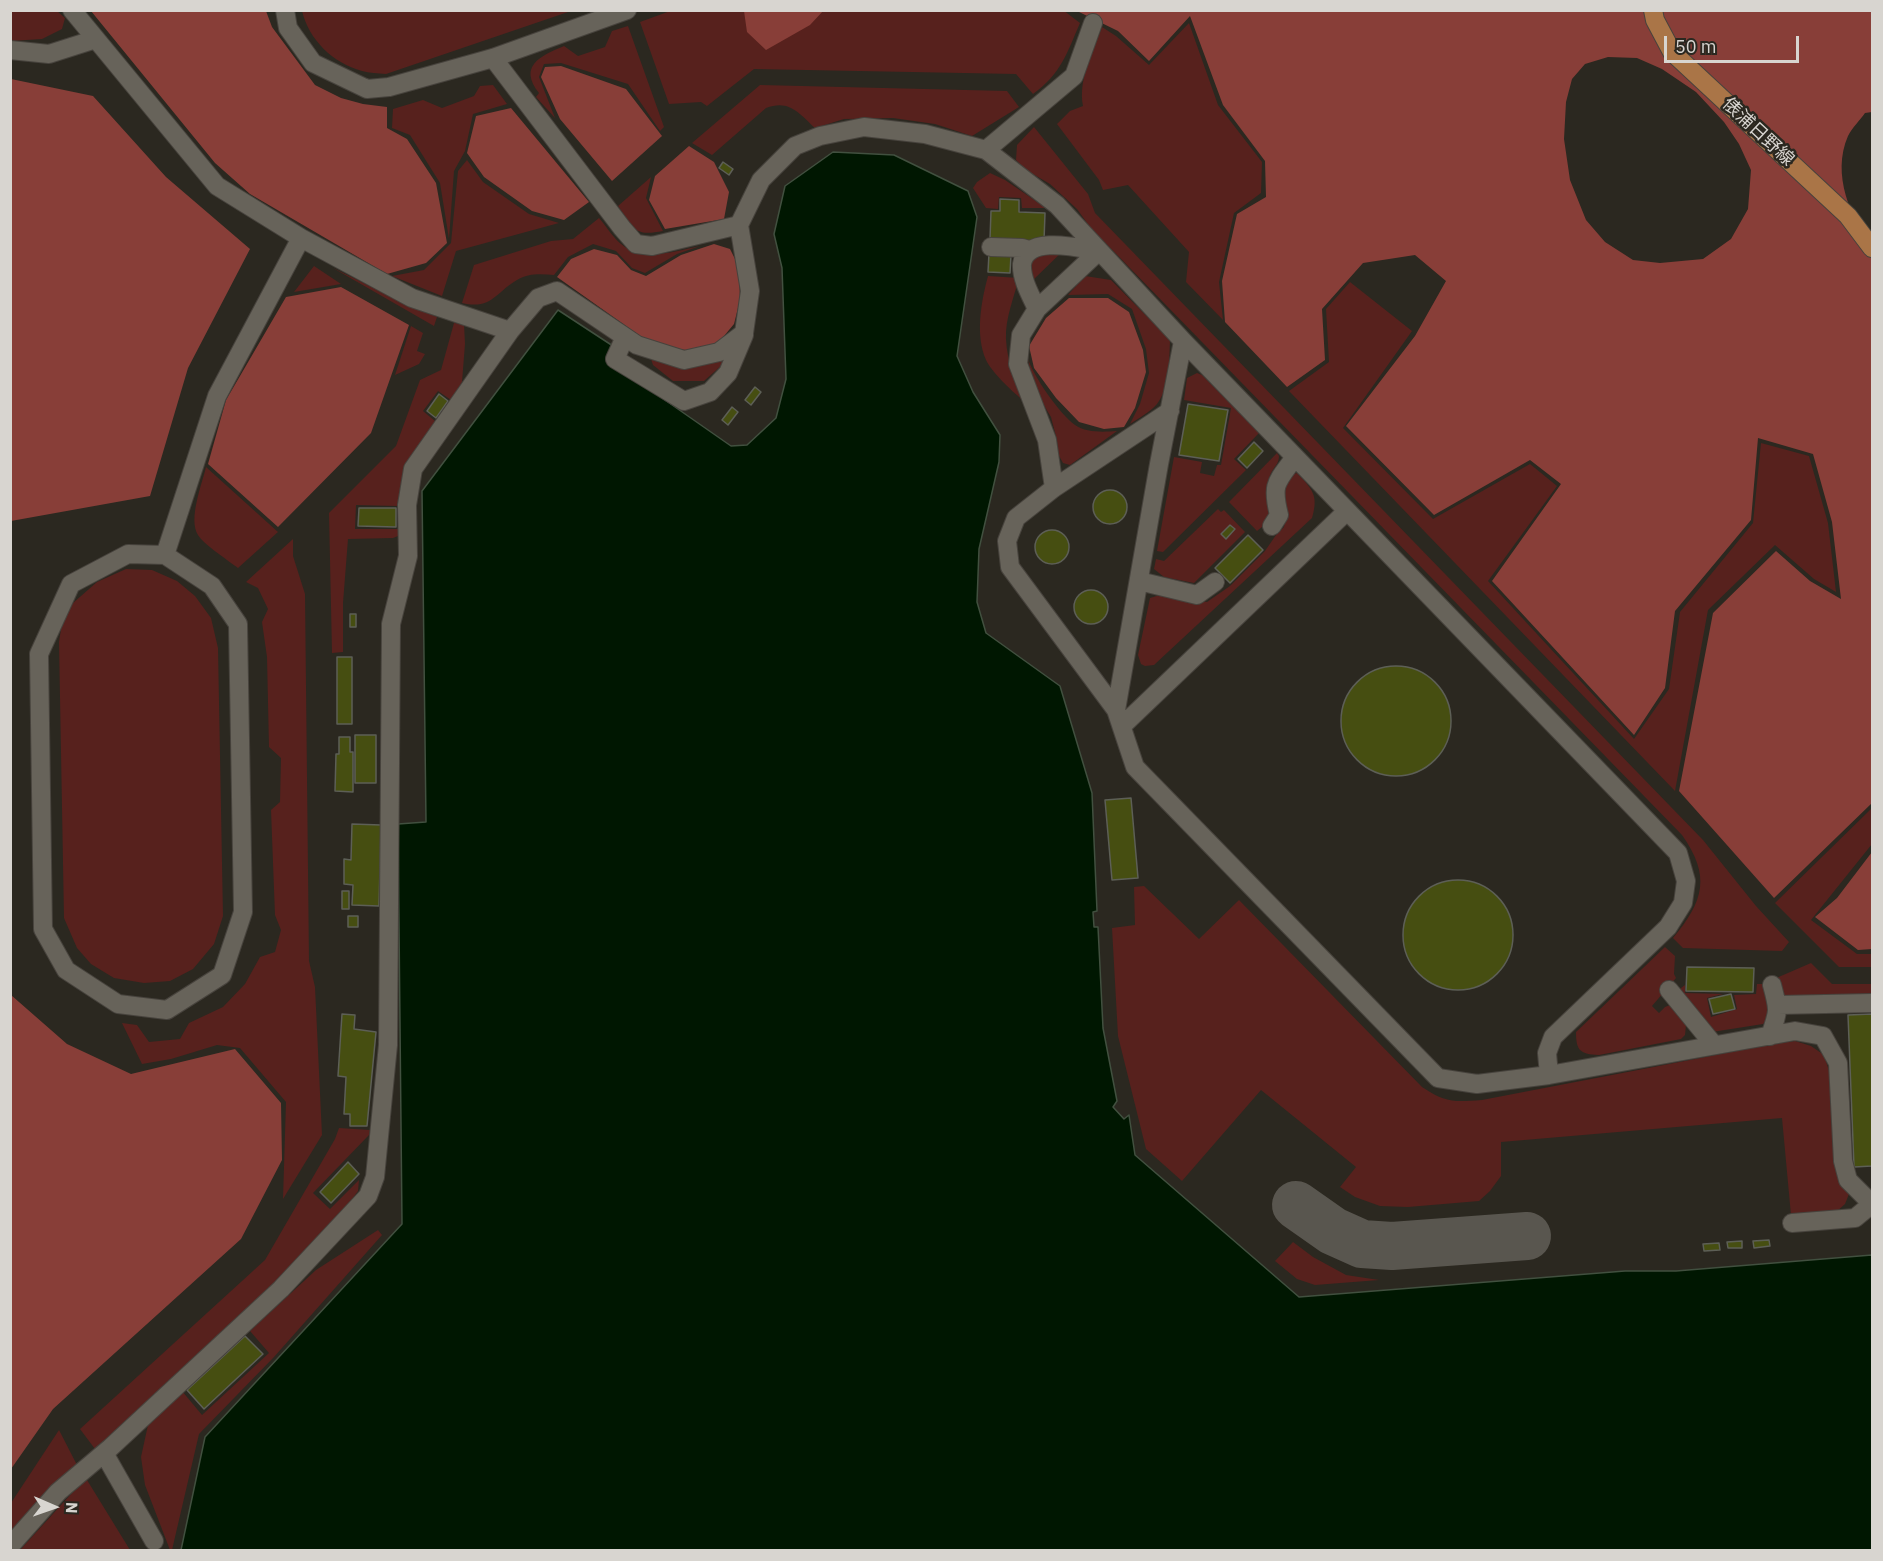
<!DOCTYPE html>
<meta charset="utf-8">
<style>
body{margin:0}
#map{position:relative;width:1883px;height:1561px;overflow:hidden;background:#2b2820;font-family:"IBM Plex Sans",sans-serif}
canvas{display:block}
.frame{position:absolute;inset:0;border:12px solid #d8d5d0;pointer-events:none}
.north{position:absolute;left:24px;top:1477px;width:60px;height:60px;-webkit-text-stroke:4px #2b2820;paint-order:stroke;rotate:92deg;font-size:16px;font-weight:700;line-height:24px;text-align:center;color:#d8d5d0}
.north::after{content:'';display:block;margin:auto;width:21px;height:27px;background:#d8d5d0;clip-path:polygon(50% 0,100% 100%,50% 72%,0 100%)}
.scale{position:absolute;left:1664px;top:36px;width:135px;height:27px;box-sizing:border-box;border:3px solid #d8d5d0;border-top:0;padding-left:8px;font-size:18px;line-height:21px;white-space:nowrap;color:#d8d5d0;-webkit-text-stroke:4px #2b2820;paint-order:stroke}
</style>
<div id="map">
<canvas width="1883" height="1561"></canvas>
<div class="frame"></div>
<div class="north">N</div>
<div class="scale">50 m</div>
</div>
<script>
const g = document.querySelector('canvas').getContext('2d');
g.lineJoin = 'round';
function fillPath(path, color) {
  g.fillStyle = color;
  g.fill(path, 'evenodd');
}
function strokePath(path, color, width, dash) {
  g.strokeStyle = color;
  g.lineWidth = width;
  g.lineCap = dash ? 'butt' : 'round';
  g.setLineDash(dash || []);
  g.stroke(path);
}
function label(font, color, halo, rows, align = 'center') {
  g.font = font + ' "IBM Plex Sans","Noto Sans JP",sans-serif';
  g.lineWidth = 5;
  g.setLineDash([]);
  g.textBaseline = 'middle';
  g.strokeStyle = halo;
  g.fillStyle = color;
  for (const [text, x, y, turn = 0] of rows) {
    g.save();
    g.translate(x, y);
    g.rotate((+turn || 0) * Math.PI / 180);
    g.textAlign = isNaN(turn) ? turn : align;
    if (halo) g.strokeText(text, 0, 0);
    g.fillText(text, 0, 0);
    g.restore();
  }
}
fillPath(new Path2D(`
 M673 10H1063L1080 23C1067 53 1061 74 1033 94L1016 74 754 69 707 106 701 102 669 104 640 22Z
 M10 11H57L65 18 62 29 42 39 11 41Z
 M302 11V10L571 11 386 74C378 73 369 73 362 71 333 63 309 40 302 11Z
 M1189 23 1218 105 1262 162 1261 193 1234 213 1219 282 1223 320 1186 282 1189 252 1128 185 1103 190 1099 180 1057 124 1070 111 1083 106C1078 79 1093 52 1102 27L1116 36 1149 65Z
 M628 26 664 127 660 131 628 84 561 63 544 64 539 77 555 118 536 97 539 93C518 66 540 56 564 46L578 56 605 47 612 31Z
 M493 85 507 104 473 114 465 151 454 171 449 239 440 183 410 135 392 128 393 109 423 100 442 108 474 96 480 86Z
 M760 85 1007 91 1019 107 972 136 935 124 893 118 844 119 815 128C799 113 789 99 766 108L712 155 692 143Z
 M1034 127 1088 194 1095 213 1703 840 1756 906 1789 942 1782 951 1683 948 1673 938C1704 901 1711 876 1682 835L1090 227 1077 209 1050 184 1026 170 1016 160 1017 145Z
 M467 160 483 182 529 214 559 223 456 251 442 296 392 276 424 270 451 243 458 171Z
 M990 173 1005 180 1046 208H1022L1021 198 999 197 998 209 986 208 973 188 977 182Z
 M651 177 646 198 663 231C633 237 634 228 618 206Z
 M599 218C607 227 614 240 625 247 645 261 677 251 700 246L677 254 645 273 632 268 616 251 593 244 568 257 554 275C541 274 528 273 517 280 496 292 492 310 462 303L474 265 551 241 573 239Z
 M1063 251 1032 281 1030 256Z
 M314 266 341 284 294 292Z
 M333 268 407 304 437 317 434 326Z
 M988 276 1019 278C1014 297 1005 319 1006 339 1007 361 1015 382 1025 402 1013 392 993 374 986 360 975 335 981 302 988 276Z
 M1085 276 1111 280 1170 340C1169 361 1170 387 1157 404 1150 412 1139 418 1130 424L1140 404 1149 373 1146 349 1132 309 1108 294 1068 295Z
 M1350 282 1412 331 1343 428 1433 519 1530 464 1557 486 1488 581 1634 739 1669 689 1680 612 1753 523 1761 443 1809 456 1828 523 1836 592 1814 579 1775 545 1708 610 1675 791 1289 391 1329 362 1326 309Z
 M454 323 464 324 465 344 462 382 451 400 438 391 423 411 435 421 409 461 397 506 356 505 355 529H398V536L393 538 348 539 343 603V652L332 653 329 513 396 446 420 380 441 370Z
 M411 326 423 333 417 351 425 354 419 364 395 375Z
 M727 356 722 365 704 381H673L653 365 651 359C679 364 702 372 727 356Z
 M1028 359C1034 377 1059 413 1075 425 1086 433 1104 432 1117 431L1070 465 1063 463 1058 454 1057 440 1051 417 1034 389Z
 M1197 373 1202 375 1259 433 1234 459 1246 470 1163 552 1157 551 1174 457 1202 462 1200 473 1214 476 1217 465H1221L1231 408 1184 400 1187 378Z
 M1277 453 1279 456C1279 464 1274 467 1271 473 1264 487 1268 500 1272 513L1267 523 1257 531 1229 502Z
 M206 467 278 532 238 568C229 561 203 544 198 535 188 519 202 484 206 467Z
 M1297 473C1312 489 1319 495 1312 518L1154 665 1145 666 1141 664 1138 655 1150 598 1163 594 1207 602 1230 586 1265 551 1276 535 1284 527 1286 514 1282 487 1287 476Z
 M1218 509 1221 512 1224 510 1245 532 1194 583 1164 577 1154 569 1156 559 1164 561Z
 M293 539V556L305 594 309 961 315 987 322 1135 283 1199 286 1102 240 1048 217 1045 171 1059 142 1064 122 1023 137 1025 149 1042 180 1039 189 1023 223 1007 245 984 260 957 275 952 281 930 275 915 271 810 280 802 281 758 269 747 267 657 262 622 268 609 258 588 246 582Z
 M126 569 152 570 177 581 195 596 211 618 218 648 223 916 214 944 193 969 170 981 144 983 114 978 91 964 77 948 64 918 59 642 62 623 73 603 97 582Z
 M1872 808V844L1811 920 1857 954H1872V967H1839L1775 903Z
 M1144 886 1199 939 1239 900 1422 1087C1446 1103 1454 1102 1482 1100L1773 1044 1795 1041 1811 1046 1824 1055 1831 1077 1839 1178 1849 1194 1845 1204 1835 1213 1791 1215 1782 1118 1501 1142V1176L1490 1191 1479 1201 1408 1207 1380 1206 1355 1197 1340 1187 1356 1167 1261 1090 1182 1181 1146 1149 1118 1036 1112 928 1135 925 1134 887Z
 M1665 947 1675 956 1674 974 1676 978 1652 1006 1659 1013 1665 1007 1670 1005 1686 1025 1685 1035 1681 1039 1599 1055C1580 1054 1576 1051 1576 1032Z
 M1811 963 1832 984H1872V997H1788L1781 993 1774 979Z
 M1757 984H1765L1770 1011 1768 1019 1763 1024 1712 1032 1679 994 1681 988 1685 985V993L1723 994 1707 998 1711 1017 1737 1009 1734 995 1756 994Z
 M339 1128 370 1130 369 1135 313 1193 330 1209 359 1180 358 1191 345 1209 292 1268 95 1449 80 1429 265 1260 335 1139Z
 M378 1230 382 1235 274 1357 199 1434 172 1550H170L145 1485 141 1457 148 1425 182 1391 202 1415 269 1353 250 1331 316 1270Z
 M1293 1242 1313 1257 1346 1275 1379 1280 1315 1285 1297 1279 1275 1261Z
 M59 1430 77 1465 11 1535V1503Z
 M87 1480 130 1550H20L72 1493Z`), '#57211d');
fillPath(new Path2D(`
 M91 11H266L272 27 315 85 341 98 363 104 387 107V128L407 139 436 183 447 243 426 263 387 274 250 194 215 163Z
 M744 11V10L823 11 810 25 766 50 747 32Z
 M1077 11H1872V112L1865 113C1860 120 1852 128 1848 136 1831 175 1851 217 1872 250V803L1774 898 1679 791 1713 613 1776 551 1810 581 1841 599 1832 522 1813 454 1758 438 1751 520 1675 611 1665 688 1634 735 1492 581 1561 484 1530 460 1434 515 1346 426 1415 336 1446 281 1415 255 1363 263 1322 309 1325 360 1287 387 1225 322 1222 281 1237 214 1266 197 1265 161 1223 105 1190 16 1149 61 1118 31ZM1608 57 1637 58 1662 69 1696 92 1724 122 1739 144 1751 170 1748 209 1731 239 1703 259 1660 263 1633 260 1605 242 1586 220 1570 180 1564 139 1566 102 1572 79 1585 64Z
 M561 66 626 89 662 136 612 181 560 119 541 77 545 67Z
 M11 79 93 96 166 177 250 249 188 368 150 496 11 521Z
 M511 108 589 202 564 220 532 211 484 177 467 153 476 116Z
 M689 146 714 162 729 192 724 219 665 229 649 200 655 176Z
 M714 244 730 249 739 267 740 300 734 324 719 342 699 351 673 349 643 338 557 277 571 259 594 249 617 255 631 270 646 276 681 255Z
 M341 287 409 325 371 433 278 527 208 464 226 400 286 297Z
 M1069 298H1108L1129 312 1143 350 1146 372 1135 408 1124 427 1104 429 1079 422 1056 398 1034 368 1029 346 1046 318Z
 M1872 852V949L1858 950 1815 917 1837 898Z
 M11 995 67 1044 131 1074 235 1049 281 1103 282 1160 241 1239 53 1409 11 1469Z`), '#883e38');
const water = new Path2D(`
 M833 152 894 155 968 191 977 217 957 356 973 392 1000 435 999 462 979 549 977 602 986 633 1060 686 1092 793 1097 911 1093 912 1094 927H1098L1103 1028 1117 1101 1113 1107 1124 1119 1129 1115 1135 1155 1299 1297 1625 1271H1676L1872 1255V1550H181L205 1437 402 1224 398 824 426 822 422 491 558 310 616 348 609 361 731 446 747 445 776 418 786 379 782 268 774 234 785 186Z`);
fillPath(water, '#001701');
strokePath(water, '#41503f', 1.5);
strokePath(new Path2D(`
 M1296 1205 1333 1231 1362 1244 1392 1246 1527 1236`), '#59564f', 48);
const building = new Path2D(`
 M723 162 733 169 729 175 719 168Z
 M1000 199 1019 200V212L1045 213 1044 241 1029 245V241L990 239 991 211H1000Z
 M989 253 1011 255 1010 273 988 272Z
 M755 387 761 392 751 405 745 400Z
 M439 394 448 401 436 418 427 411Z
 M1188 404 1228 410 1219 461 1179 455Z
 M732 407 738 412 728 425 722 420Z
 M1254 442 1263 451 1247 468 1238 459Z
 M1093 507a17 17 0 1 1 34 0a17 17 0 1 1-34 0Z
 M359 508H396V527L358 526Z
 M1230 525 1235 529 1226 539 1221 534Z
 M1035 547a17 17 0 1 1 34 0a17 17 0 1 1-34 0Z
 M1248 535 1263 550 1230 583 1215 568Z
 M1074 607a17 17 0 1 1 34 0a17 17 0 1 1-34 0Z
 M350 614H356V627H350Z
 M337 657H352V724H337Z
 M1341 721a55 55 0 1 1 110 0a55 55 0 1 1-110 0Z
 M355 735H376V783H355Z
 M339 737H350V752H353V792L335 791 336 754H339Z
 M1131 798 1138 878 1112 880 1105 800Z
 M352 824 381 825 379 906 352 905 353 885 344 884V859L351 860Z
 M1403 935a55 55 0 1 1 110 0a55 55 0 1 1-110 0Z
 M342 891H349V909H342Z
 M348 916H358V927H348Z
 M1687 967 1754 968 1753 992 1686 991Z
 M1731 994 1735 1009 1713 1014 1709 999Z
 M342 1014 355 1015 354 1029 376 1032 367 1126H350V1114H344L346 1077 338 1076Z
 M1872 1014V1166L1854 1167 1848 1015Z
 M348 1162 359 1174 331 1203 320 1192Z
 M1769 1240 1770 1246 1754 1248 1753 1241Z
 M1742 1241V1248H1728L1727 1242Z
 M1719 1243 1720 1250 1704 1251 1703 1244Z
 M245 1336 263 1354 204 1409 187 1390Z`);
fillPath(building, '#464e11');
strokePath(building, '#5d5f56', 1.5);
const minor = new Path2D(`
 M72 10 217 186 301 238 412 298 510 331
 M285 10 288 28 313 63 367 89 389 87 493 58 627 10
 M10 50 49 54 96 39
 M493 58 622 228 636 244 652 246 739 225
 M986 150 1074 76 1093 23
 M991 247 1022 248 1029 250
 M1037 309C1031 296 1021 279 1022 264 1026 234 1080 248 1099 251
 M625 337 615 359 684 401 710 392 728 373 744 335
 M1170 411 1054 488 1016 518 1007 541 1010 567 1116 710 1135 767 1438 1078 1477 1084 1549 1075 1795 1031 1823 1036 1838 1063 1843 1161 1848 1180 1872 1204
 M1054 488 1047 440 1018 364 1021 335 1037 309 1099 251
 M1272 526 1279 515C1271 483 1277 482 1295 457
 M165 555 128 554 71 584 39 654 43 929 66 970 118 1004 167 1010 222 975 243 912 238 624 212 586 165 555 217 396 301 238
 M1139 581 1197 595 1215 582
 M1116 710 1159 464 1183 341
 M1122 726 1347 511
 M1669 990 1714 1045
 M1778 1005 1872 1003
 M1770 1036C1779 1010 1779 1011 1772 985
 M1792 1223 1855 1218 1872 1204
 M104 1453 154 1541
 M10 1546 58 1492 110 1448 281 1289 368 1196 375 1177 388 1045 391 624 408 556 407 505 413 469 510 331 538 298 557 291 637 345 684 360 719 352 744 333 750 291 739 225 761 180 795 146 820 136 864 127 925 134 986 150 1057 205 1183 341 1678 853 1686 881 1683 903 1668 927 1553 1037 1547 1053 1549 1075`);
const major = new Path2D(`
 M1653 10 1655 20 1672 52 1848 216 1872 248`);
strokePath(minor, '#47433d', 20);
strokePath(major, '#47433d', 20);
strokePath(minor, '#67635a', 18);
strokePath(major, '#aa7547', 18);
label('18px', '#d8d5d0', '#2b2820', [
 ["俵浦日野線",1758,132,43]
]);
</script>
